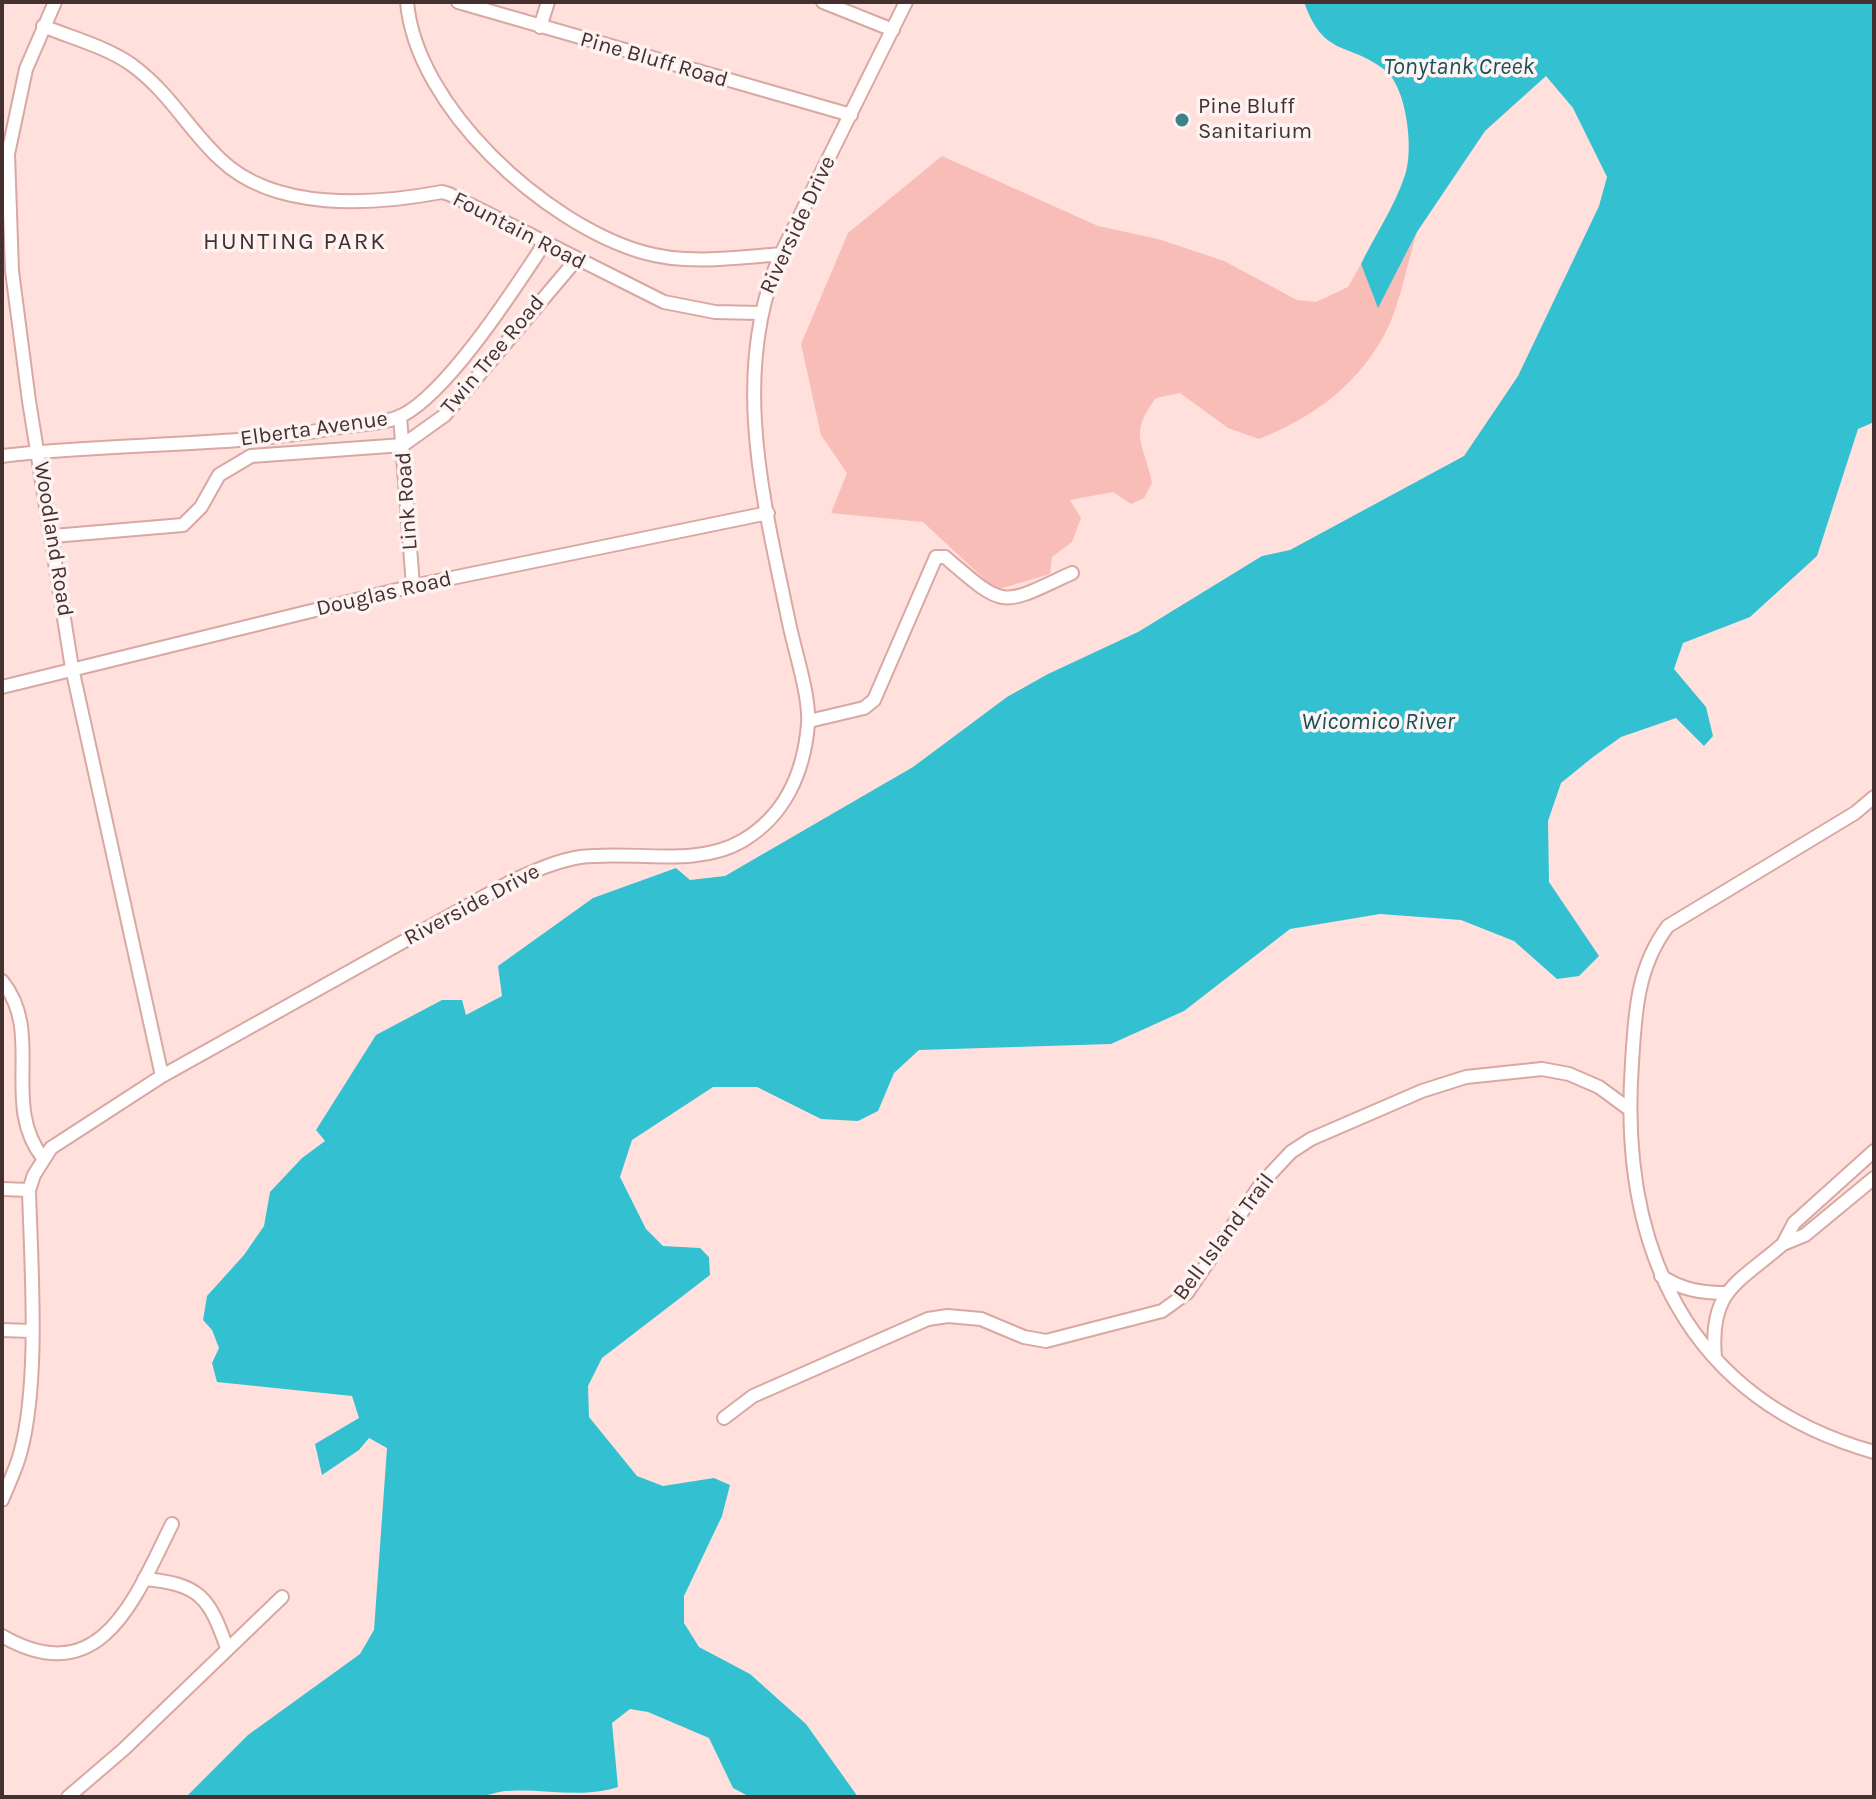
<!DOCTYPE html>
<style>
body{margin:0}
#map{position:relative;width:1876px;height:1799px;overflow:hidden;background:#ffe0dd;font-family:Karla,sans-serif}
canvas{display:block}
.frame{position:absolute;inset:0;border:4px solid #44312f;pointer-events:none}
</style>
<div id="map">
<canvas width="1876" height="1799"></canvas>
<div class="frame"></div>
</div>
<script>
const g = document.querySelector('canvas').getContext('2d');
g.lineJoin = 'round';
function fillPath(path, color) {
  g.fillStyle = color;
  g.fill(path, 'evenodd');
}
function strokePath(path, color, width, dash) {
  g.strokeStyle = color;
  g.lineWidth = width;
  g.lineCap = dash ? 'butt' : 'round';
  g.setLineDash(dash || []);
  g.stroke(path);
}
function label(font, color, halo, rows, align = 'center') {
  g.font = font + ' Karla,sans-serif';
  g.lineWidth = 7;
  g.setLineDash([]);
  g.textBaseline = 'middle';
  g.strokeStyle = halo;
  g.fillStyle = color;
  for (const [text, x, y, turn = 0] of rows) {
    g.save();
    g.translate(x, y);
    g.rotate((+turn || 0) * Math.PI / 180);
    g.textAlign = isNaN(turn) ? turn : align;
    if (halo) g.strokeText(text, 0, 0);
    g.fillText(text, 0, 0);
    g.restore();
  }
}
fillPath(new Path2D(`
 M942 156 1098 226 1158 239 1224 261 1297 300 1316 302 1348 287 1361 264 1378 307 1417 232C1407 264 1399 311 1382 339 1353 389 1311 418 1259 439L1228 428 1180 393 1156 398C1127 436 1145 443 1152 483L1144 498 1131 504 1113 492 1070 500 1081 518 1072 542 1052 557 1050 574 996 590 923 522 831 513 847 473 821 435 801 344 848 233Z`), '#f8bdb6');
fillPath(new Path2D(`
 M1304 2H1874V422L1858 429 1817 556 1750 617 1683 643 1674 669 1706 707 1713 736 1704 746 1676 718 1621 737 1593 757 1561 783 1548 821 1549 882 1599 956 1579 976 1557 979 1514 941 1461 920 1380 914 1290 929 1184 1011 1111 1044 919 1050 894 1073 878 1111 858 1121 821 1119 757 1087H713L632 1140 620 1177 646 1229 663 1246 700 1248 709 1257 710 1275 602 1358 588 1386 589 1417 637 1476 663 1486 714 1478 730 1485 722 1516 684 1596V1623L699 1647 750 1674 806 1724 858 1797H750L733 1788 709 1738 648 1712 630 1709 612 1723 618 1787C582 1799 543 1788 505 1791 497 1792 488 1795 480 1797H186L248 1735 360 1654 374 1630 387 1448 369 1438 359 1450 322 1475 315 1444 359 1418 352 1396 217 1382 212 1363 219 1348 212 1330 203 1320 207 1296 244 1255 264 1226 270 1192 302 1158 325 1141 316 1130 376 1035 442 1000H462L466 1015 502 996 498 966 593 898 676 868 690 880 725 876 913 767 1007 697 1048 674 1138 632 1262 556 1290 550 1464 456 1518 376 1599 206 1607 177 1573 108 1546 76 1485 131 1417 232 1378 308 1361 264C1375 235 1395 206 1405 175 1414 151 1407 87 1385 70 1347 41 1324 58 1304 2Z`), '#33c1d1');
const minor = new Path2D(`
 M55 2 26 69 8 154 12 271 29 401 72 668 162 1076
 M407 2C416 107 544 223 642 252 685 265 737 258 781 254
 M458 2 851 115
 M823 2 893 30
 M43 26C72 38 107 47 132 65 171 94 187 128 220 159 275 212 373 205 442 192L449 194 664 302 715 312 760 313
 M540 27 548 2
 M400 416 413 586
 M2 456C115 442 229 448 341 427 359 424 384 424 401 416 447 394 515 288 544 244
 M53 536 183 525 201 507 219 475 251 456 403 445 445 415 576 260
 M2 687 413 586 768 513
 M809 721 864 708 874 700 936 557H945C1006 609 999 607 1072 573
 M1874 797 1855 813 1668 926C1637 967 1635 1013 1632 1063 1619 1247 1686 1399 1874 1452
 M2 981C45 1033 0 1104 43 1158
 M1874 1151 1794 1223 1783 1244 1805 1235 1874 1178
 M2 1189 29 1190
 M1661 1276C1682 1290 1702 1293 1726 1293
 M2 1330 31 1331
 M1715 1358C1709 1290 1737 1284 1783 1244
 M724 1418 753 1396 928 1319 948 1316 981 1319 1024 1337 1046 1341 1162 1311 1187 1293 1261 1184 1291 1152 1311 1139 1422 1091 1466 1077 1542 1069 1569 1074 1599 1087 1629 1109
 M2 1500C8 1485 16 1469 20 1454 40 1382 31 1266 29 1190L34 1175 51 1148 162 1076 512 881C534 871 556 861 580 857 631 850 696 868 742 841 785 816 804 772 808 724 810 696 795 652 789 623 764 502 729 373 781 254L906 2
 M144 1579C200 1584 209 1597 227 1648
 M2 1636C101 1693 135 1598 172 1524
 M68 1797 124 1749 282 1597`);
strokePath(minor, '#d8a8a3', 16);
strokePath(minor, '#fff', 12);
for (const [x, y, r, color] of [
 [1182,120,8,"#3b828b"]
]) {
  const dot = new Path2D();
  dot.arc(x, y, r, 0, 2 * Math.PI);
  g.fillStyle = color;
  g.fill(dot);
  strokePath(dot, '#fdf3f2', 3);
}
label('22px', '#44312f', '#fdf3f2', [
 ["Pine Bluff Road",654,60,16],
 ["Riverside Drive",798,225,-65],
 ["Fountain Road",519,231,27],
 ["Twin Tree Road",493,355,-50],
 ["Elberta Avenue",314,429,-8],
 ["Link Road",407,501,-94],
 ["Woodland Road",53,539,81],
 ["Douglas Road",384,594,-13],
 ["Riverside Drive",472,905,-28],
 ["Bell Island Trail",1224,1237,-53]
]);
label('22px', '#44312f', '#fdf3f2', [
 ["Pine Bluff",1198,107],
 ["Sanitarium",1198,132]
], 'left');
label('italic 24px', '#185158', '#fdf3f2', [
 ["Tonytank Creek",1459,67],
 ["Wicomico River",1378,722]
]);
g.letterSpacing = '2px';
label('24px', '#44312f', '#fdf3f2', [
 ["HUNTING PARK",295,242]
]);
g.letterSpacing = '0px';
</script>
